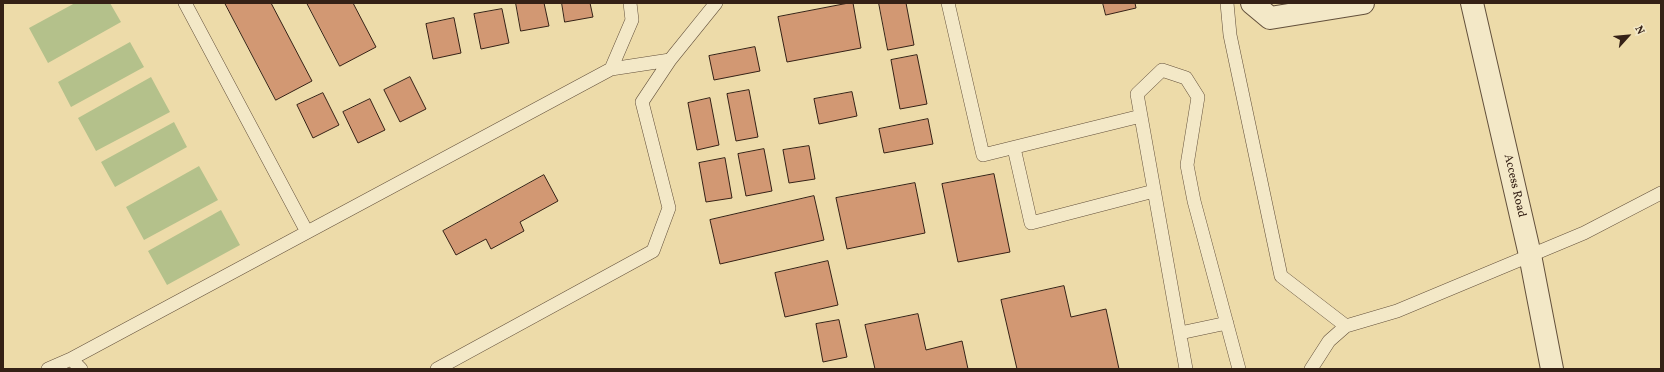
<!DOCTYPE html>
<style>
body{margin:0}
#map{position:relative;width:1664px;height:372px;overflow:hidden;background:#eddba9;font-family:Vollkorn,serif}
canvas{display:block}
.frame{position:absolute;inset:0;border:4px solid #352116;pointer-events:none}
.north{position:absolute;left:1608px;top:16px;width:40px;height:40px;-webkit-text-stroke:3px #f3e8c7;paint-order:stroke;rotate:63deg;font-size:11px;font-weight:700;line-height:16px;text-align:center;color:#352116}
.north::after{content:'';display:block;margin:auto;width:14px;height:18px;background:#352116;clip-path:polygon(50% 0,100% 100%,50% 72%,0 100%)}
</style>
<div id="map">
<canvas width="1664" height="372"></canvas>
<div class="frame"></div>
<div class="north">N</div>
</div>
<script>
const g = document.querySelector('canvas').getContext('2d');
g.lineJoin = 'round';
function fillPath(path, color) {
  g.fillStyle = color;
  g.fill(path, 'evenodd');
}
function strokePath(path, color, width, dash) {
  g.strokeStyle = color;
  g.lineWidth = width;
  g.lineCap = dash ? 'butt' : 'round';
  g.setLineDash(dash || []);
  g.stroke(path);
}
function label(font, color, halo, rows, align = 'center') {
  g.font = font + ' Vollkorn,serif';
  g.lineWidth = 4;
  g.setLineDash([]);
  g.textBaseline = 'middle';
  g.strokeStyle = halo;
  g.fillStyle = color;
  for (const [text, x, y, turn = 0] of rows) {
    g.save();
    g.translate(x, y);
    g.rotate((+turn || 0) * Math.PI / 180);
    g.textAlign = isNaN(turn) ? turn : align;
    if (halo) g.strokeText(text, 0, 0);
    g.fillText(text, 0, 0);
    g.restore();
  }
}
fillPath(new Path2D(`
 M75 3H110L121 22 48 63 29 28Z
 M130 42 144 67 71 107 58 82Z
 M151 77 170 112 96 151 78 118Z
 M174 122 187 147 115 187 101 162Z
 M199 166 218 200 144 240 126 207Z
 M221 210 240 245 167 285 148 251Z`), '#b4c18b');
const building = new Path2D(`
 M225 3H271L312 81 276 100Z
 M307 3H353L376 47 340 66Z
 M516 3H544L549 26 521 31Z
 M562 3H590L593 17 565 22Z
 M849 3H853L861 48 787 62 778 17Z
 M879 3H906L914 45 888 50Z
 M1103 3H1135L1136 8 1106 15Z
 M502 9 509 43 481 49 474 14Z
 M454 18 461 53 433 59 426 24Z
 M755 47 760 71 714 80 709 56Z
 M917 55 927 104 900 109 891 60Z
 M410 77 426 109 400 122 384 90Z
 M749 90 758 137 736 141 727 94Z
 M852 92 857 116 819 124 814 99Z
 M323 93 339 125 313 138 297 105Z
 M710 98 719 145 697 150 688 103Z
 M370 99 385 130 358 143 343 112Z
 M928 119 933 144 884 153 879 129Z
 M809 146 815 179 789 183 783 150Z
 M764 149 772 191 746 196 738 154Z
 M725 158 732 198 706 202 699 163Z
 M994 174 1010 252 958 262 942 184Z
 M544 175 558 201 520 222 524 231 491 249 486 239 456 255 443 231Z
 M915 183 925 233 847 249 836 198Z
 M814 196 824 240 720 264 710 220Z
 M828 261 838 305 785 317 775 273Z
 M1064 286 1071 317 1106 309 1119 369H1017L1001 300Z
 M918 314 926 350 962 341 968 369H875L865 325Z
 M839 320 847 357 823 362 816 324Z`);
fillPath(building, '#d29873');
strokePath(building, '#352116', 1);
const service = new Path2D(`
 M185 3 307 232
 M948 3 983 155 1141 116
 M1227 3 1230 35 1281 276 1346 326
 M611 69 632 20 630 3
 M1014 148 1031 223 1154 191
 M1180 333 1227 323
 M71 359 81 369
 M48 369 71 359 611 69 670 60 716 3
 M437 369 653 251 669 208 642 102 670 60
 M1186 369 1137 94 1162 70 1186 78 1198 97 1187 165 1194 201 1239 369
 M1311 369 1329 341 1346 326 1397 311 1584 233 1661 193`);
const minor = new Path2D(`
 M1252 3 1270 18 1363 3
 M1472 3 1530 255 1552 369`);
strokePath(service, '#63503b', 14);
strokePath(minor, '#63503b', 24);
strokePath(service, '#f3e8c7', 13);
strokePath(minor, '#f3e8c7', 22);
label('12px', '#352116', '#f3e8c7', [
 ["Access Road",1514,186,77]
]);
</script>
